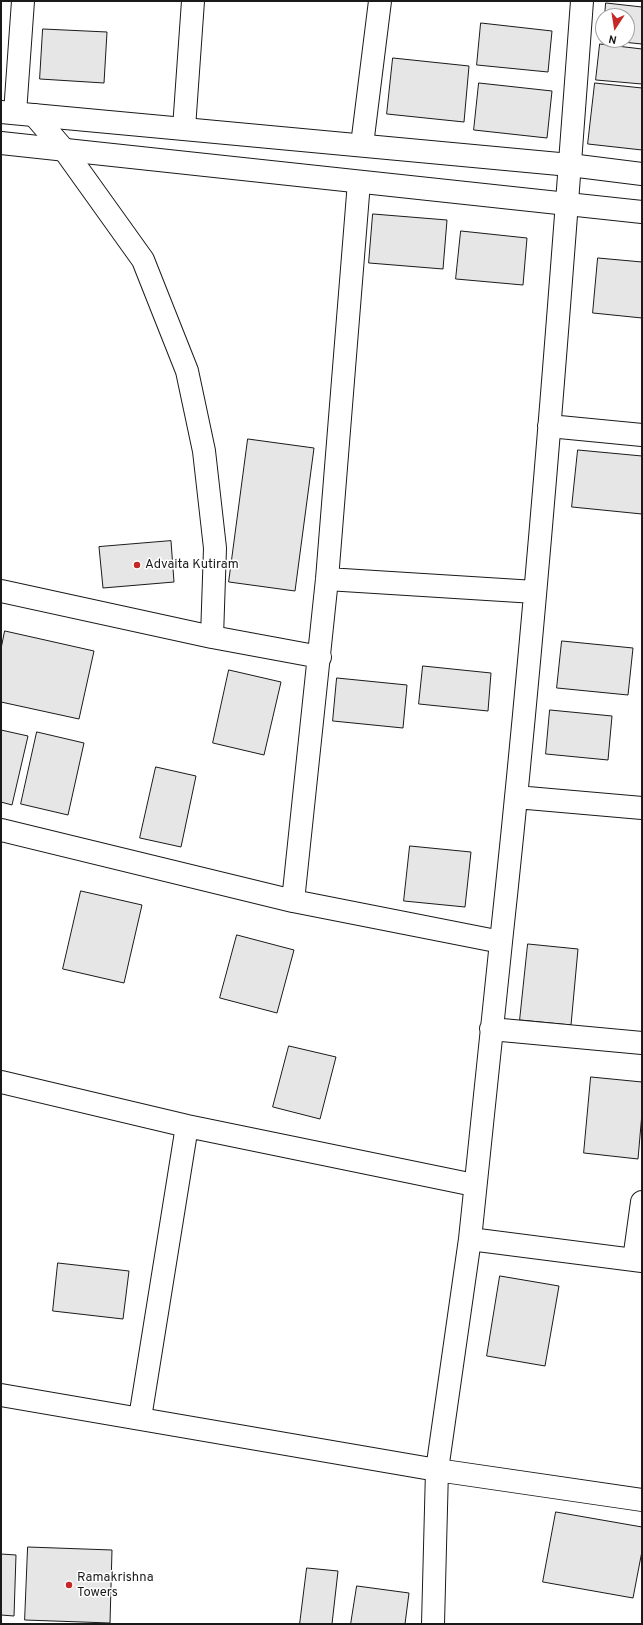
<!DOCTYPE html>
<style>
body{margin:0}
#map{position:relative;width:643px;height:1625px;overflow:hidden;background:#fff;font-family:Overpass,sans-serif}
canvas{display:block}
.frame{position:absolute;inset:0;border:2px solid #1a1a1a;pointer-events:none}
.north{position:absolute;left:595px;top:8px;width:40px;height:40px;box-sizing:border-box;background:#fff;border:1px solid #a3a3a3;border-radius:50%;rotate:192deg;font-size:11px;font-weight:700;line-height:16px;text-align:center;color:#1a1a1a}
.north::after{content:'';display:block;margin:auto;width:14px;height:18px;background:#c62828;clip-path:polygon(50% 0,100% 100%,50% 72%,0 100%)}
</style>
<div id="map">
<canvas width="643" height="1625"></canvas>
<div class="frame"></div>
<div class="north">N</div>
</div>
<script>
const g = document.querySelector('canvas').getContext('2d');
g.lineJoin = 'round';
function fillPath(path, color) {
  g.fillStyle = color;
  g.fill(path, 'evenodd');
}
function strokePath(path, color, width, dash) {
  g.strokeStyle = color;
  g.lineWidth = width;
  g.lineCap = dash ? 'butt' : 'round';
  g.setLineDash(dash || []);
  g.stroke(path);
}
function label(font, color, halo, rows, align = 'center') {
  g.font = font + ' Overpass,sans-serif';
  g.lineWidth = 3;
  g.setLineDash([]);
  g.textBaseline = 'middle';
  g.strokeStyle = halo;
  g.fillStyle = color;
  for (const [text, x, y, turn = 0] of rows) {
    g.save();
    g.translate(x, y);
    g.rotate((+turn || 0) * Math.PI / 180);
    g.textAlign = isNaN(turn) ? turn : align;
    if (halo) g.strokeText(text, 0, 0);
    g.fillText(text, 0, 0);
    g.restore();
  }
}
const building = new Path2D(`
 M606 3 642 7V44L602 40 603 33V40H627V16H605Z
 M481 23 552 31 548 72 477 65Z
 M43 29 107 32 104 83 40 79Z
 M600 44 642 49V84L596 80Z
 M393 58 469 66 464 122 387 114Z
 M479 83 552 91 547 138 474 130Z
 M595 83 642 88V150L588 144Z
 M373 214 447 220 443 269 369 263Z
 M461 231 527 238 523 285 456 279Z
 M598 258 642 262V318L593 313Z
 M248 439 314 448 295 591 229 582Z
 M578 450 642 456V514L572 507Z
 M171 541 174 582 103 588 99 547Z
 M5 631 94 651 79 719 1 702V649Z
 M562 641 633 648 628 695 557 688Z
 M423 666 491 673 488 711 419 704Z
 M229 670 281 682 264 755 213 743Z
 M337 678 407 685 403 728 333 721Z
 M550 710 612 716 608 760 546 754Z
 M1 730 28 736 12 805 1 802Z
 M37 732 84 743 68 815 21 804Z
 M156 767 196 776 181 847 140 838Z
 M410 846 471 852 465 907 404 901Z
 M81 891 142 905 124 983 63 969Z
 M237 935 294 950 277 1013 220 998Z
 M528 944 578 949 571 1025 520 1020Z
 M289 1046 336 1057 320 1119 273 1107Z
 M591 1077 642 1082V1113L638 1159 584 1153Z
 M58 1263 129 1271 123 1319 53 1311Z
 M500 1276 559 1286 545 1366 487 1356Z
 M556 1512 642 1527V1551L633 1598 543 1582Z
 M28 1547 112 1550 110 1623 25 1620Z
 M1 1554 16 1555 14 1616 1 1615Z
 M307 1568 338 1571 332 1624H300Z
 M357 1586 409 1593 405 1624H351Z`);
fillPath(building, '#e6e6e6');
strokePath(building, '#1a1a1a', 1);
const minor = new Path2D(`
 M15 113 23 1
 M34 115 65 151 143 260 187 371 204 451 215 548 212 637
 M184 128 193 1
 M362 145 380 1
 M359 182 327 579 293 901 501 942C535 629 559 315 582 1
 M549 426 642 435
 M327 579 535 592
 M1 591 212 637 320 657
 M516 797 642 808
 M1 830 293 901
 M501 942 470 1239 642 1261
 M491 1029 642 1043
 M1 1082 187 1126 474 1185
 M470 1239 437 1470 642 1500
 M634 1260 642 1202
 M1 1395 437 1470 433 1624
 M140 1418 187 1126`);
const secondary = new Path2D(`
 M1 112 570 165 642 174
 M1 143 642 212`);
strokePath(minor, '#1a1a1a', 24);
strokePath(secondary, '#1a1a1a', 24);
strokePath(minor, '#fff', 22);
strokePath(secondary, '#fff', 22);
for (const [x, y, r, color] of [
 [137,565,4,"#c62828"],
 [69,1585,4,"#c62828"]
]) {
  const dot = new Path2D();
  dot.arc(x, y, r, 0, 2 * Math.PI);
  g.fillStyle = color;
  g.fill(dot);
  strokePath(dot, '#fff', 1.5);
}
label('13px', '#1a1a1a', '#fff', [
 ["Advaita Kutiram",145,565],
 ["Ramakrishna",77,1578],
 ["Towers",77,1593]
], 'left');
</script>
